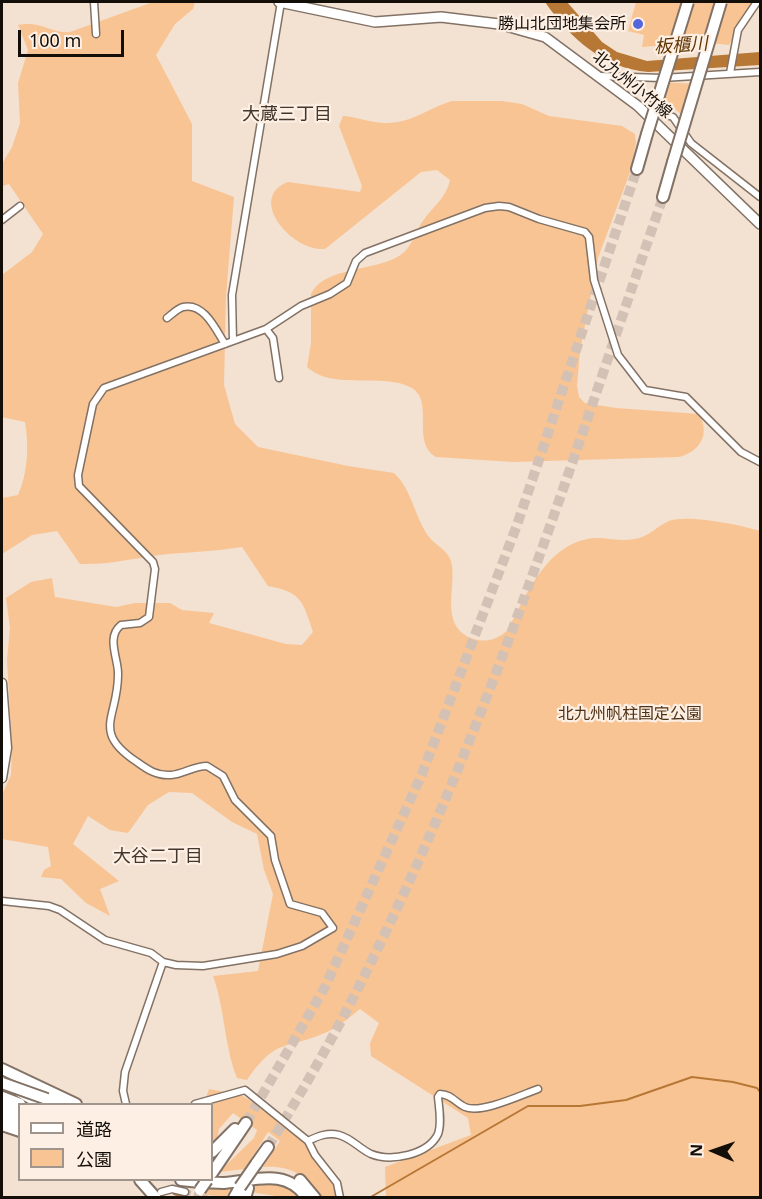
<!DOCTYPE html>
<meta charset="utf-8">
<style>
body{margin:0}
#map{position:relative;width:762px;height:1199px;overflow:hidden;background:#f3e1d2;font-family:"Noto Sans","Noto Sans JP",sans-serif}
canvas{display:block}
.frame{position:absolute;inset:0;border:3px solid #140e09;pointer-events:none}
.legend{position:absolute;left:18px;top:1103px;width:195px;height:78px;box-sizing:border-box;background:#fdefe3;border:2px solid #a0958c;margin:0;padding:8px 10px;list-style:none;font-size:18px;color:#140e09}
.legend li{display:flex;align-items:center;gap:12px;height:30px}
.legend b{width:30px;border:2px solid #a0958c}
.north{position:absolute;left:684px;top:1121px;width:60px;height:60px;-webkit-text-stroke:4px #fdefe3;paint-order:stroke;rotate:272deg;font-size:16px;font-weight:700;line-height:24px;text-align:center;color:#140e09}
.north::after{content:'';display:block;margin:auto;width:21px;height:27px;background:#140e09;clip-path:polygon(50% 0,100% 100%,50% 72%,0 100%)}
.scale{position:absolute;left:18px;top:30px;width:106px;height:27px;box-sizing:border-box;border:3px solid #140e09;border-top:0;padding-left:8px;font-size:18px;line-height:21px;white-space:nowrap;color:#140e09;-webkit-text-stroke:4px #fdefe3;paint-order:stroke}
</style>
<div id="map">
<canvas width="762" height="1199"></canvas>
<div class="frame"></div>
<ul class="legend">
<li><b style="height:8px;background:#fff"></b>道路</li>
<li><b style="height:16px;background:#f9c493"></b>公園</li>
</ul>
<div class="north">N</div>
<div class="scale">100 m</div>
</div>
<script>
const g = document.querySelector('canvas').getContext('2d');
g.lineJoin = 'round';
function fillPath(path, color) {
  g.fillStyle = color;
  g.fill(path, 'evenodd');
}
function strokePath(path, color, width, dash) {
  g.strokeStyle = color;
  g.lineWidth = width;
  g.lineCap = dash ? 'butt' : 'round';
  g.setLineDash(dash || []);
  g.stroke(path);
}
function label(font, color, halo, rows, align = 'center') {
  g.font = font + ' "Noto Sans","Noto Sans JP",sans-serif';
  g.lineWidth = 4.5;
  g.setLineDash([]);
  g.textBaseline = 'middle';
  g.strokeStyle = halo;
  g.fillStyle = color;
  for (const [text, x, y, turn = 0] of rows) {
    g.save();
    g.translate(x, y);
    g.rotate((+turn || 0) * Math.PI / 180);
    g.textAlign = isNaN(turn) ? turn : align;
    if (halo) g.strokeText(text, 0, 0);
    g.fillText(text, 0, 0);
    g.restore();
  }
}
fillPath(new Path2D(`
 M153 2H195L193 9 175 24 156 55 192 124V181L234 197 226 297 224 385 235 424 258 447 348 466 394 473C413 491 414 517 429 537 436 546 447 549 451 561 458 584 437 627 474 639 487 643 498 639 508 630 526 594 549 540 596 538 610 538 627 543 642 537 651 534 659 525 669 521 687 514 741 525 760 531V1197H386L385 1167 471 1135 468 1118 371 1056 370 1043 379 1023 360 1009C351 1016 340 1026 329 1031 287 1051 278 1035 247 1080L237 1078C224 1045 225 1009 213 976L258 971 273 894 264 870 257 834 232 822 192 793 169 792 148 805 128 833 110 830 88 816 73 844 119 881 100 889 110 916 86 903 61 879 41 877 44 870 51 866 48 847 2 839V795L11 775 12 745 7 660 10 628 6 598 31 582 52 578 55 597 116 607 135 603H170L182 610 214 613 209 623 286 644 302 645 313 632C303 602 302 592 268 586L242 547C217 551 193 552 168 554 139 557 110 565 80 564L57 531 32 535 2 554V498L18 495C28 472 29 447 25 422L2 417V275L32 252 43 234 9 184 2 186V164L12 147 20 123 18 83 28 50 18 25C41 20 52 34 70 32Z
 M636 2H755L729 45 702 42 642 47 644 35 628 31Z
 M656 82 699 84 692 122 653 93Z
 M452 101H502L522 104 549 116 622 126 635 134 636 143 629 175 598 258 580 351 577 386 579 397 585 403 616 408 699 414C711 435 699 452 679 457L513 462 436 457C410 442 436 400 410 387 380 372 333 391 307 367L311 343V294C323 267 376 271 399 256 412 249 416 229 425 218 435 205 447 196 450 180L437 170 421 172 325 249C292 252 246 198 288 182L360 192 362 186 339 126 343 116C358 117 371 123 385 123 411 124 428 108 452 101Z
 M209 1089 241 1095 268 1111 305 1142 333 1180 337 1197H318C307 1174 288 1165 263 1167L280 1141 268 1132 245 1169 219 1172 254 1138 257 1130 233 1113 219 1129 217 1140 212 1144V1104H204Z
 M255 1181 285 1182 303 1197H283L250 1192Z
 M236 1184 227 1197 206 1195 201 1198 208 1187Z`), '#f9c493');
fillPath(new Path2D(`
 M545 2H567L602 42 617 52 647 61 760 52V65L648 72C603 68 570 38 545 2Z`), '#b77735');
strokePath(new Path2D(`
 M174 1194 184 1197
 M369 1198 528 1106H580L626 1100 692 1077 733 1082 757 1088 760 1092`), '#b77735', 2);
strokePath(new Path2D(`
 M185 1192 207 1198`), '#d2c1b4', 6, [6, 3]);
strokePath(new Path2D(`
 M246 1123 325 987 422 774 517 525 637 169
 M268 1147C298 1098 327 1049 353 998 484 743 570 467 663 197`), '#d2c1b4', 10, [10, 5]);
const street = new Path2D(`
 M94 2 96 34
 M730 73 738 30 757 2
 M599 76 662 78 760 72
 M653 111 673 117 691 143 760 197
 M2 220 20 206
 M167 318C171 315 178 308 183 307 204 302 216 330 225 344
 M266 329 273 338 279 378
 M233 341 232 295 281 2
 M2 901 49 906 60 910 105 940 151 953 163 962 176 965 203 966 277 954 302 946 333 928 322 913 290 904 275 860 271 836 235 800 223 776 207 766C194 766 183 774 171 775 157 776 148 770 137 762 90 731 119 717 118 673 118 658 106 637 121 625L140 623 149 617 155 569 153 562 79 486 78 475 93 404 104 388 266 329 301 306 330 294 347 283 356 261 365 253 485 208 499 206 509 207 539 219 585 232 589 237 594 280 618 355 645 390 686 397 741 452 760 462
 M126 1104 123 1091 125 1072 163 962
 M195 1104 245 1090 308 1141 315 1155 337 1183 340 1198
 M308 1141C318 1136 328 1132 339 1135 351 1138 360 1149 371 1154 391 1162 428 1155 438 1134 442 1123 439 1108 438 1097L440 1094C451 1094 456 1103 465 1107 481 1114 521 1095 538 1089
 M161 1192 172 1189 185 1192`);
const secondary = new Path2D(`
 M2 683 7 748 2 778`);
const primary = new Path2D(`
 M279 2 375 22 441 17 499 24 545 37 638 106 760 224`);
const highway = new Path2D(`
 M637 169 647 134
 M663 197 673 162
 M2 1069 76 1104
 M20 1092 40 1104
 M2 1097 20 1104
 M47 1099 59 1104
 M2 1106 20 1113
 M2 1116 20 1122
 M2 1125 20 1131
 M212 1152 235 1129
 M256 1164 268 1147
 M212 1173 246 1123
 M140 1180 156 1198
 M181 1180C195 1182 209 1183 224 1183 254 1181 286 1167 307 1198
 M300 1180 315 1198
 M234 1198 240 1187
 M245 1198 248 1188`);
strokePath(street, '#827265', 9);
strokePath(secondary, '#827265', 11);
strokePath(primary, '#827265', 12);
strokePath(highway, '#827265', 14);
strokePath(street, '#fff', 6);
strokePath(secondary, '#fff', 8);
strokePath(primary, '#fff', 9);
strokePath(highway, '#fff', 10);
const highwayBridge = new Path2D(`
 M647 134 688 2
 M673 162 721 2
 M2 1083 47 1099
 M240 1187 256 1164
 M200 1190 207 1180`);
strokePath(highwayBridge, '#827265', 14, []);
strokePath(highwayBridge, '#fff', 10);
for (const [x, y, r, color] of [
 [638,24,6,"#56d"]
]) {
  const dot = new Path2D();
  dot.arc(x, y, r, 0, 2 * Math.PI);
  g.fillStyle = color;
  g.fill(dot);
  strokePath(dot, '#fdefe3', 2);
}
label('16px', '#140e09', '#fdefe3', [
 ["勝山北団地集会所",626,24]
], 'right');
label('16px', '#140e09', '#fdefe3', [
 ["北九州小竹線",632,85,39]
]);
label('16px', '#4e3216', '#fdefe3', [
 ["北九州帆柱国定公園",630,714]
]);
label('italic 18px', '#603500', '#fdefe3', [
 ["板櫃川",681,46,-4]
]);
label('18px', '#43362a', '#fdefe3', [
 ["大蔵三丁目",287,115],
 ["大谷二丁目",158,857]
]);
</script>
